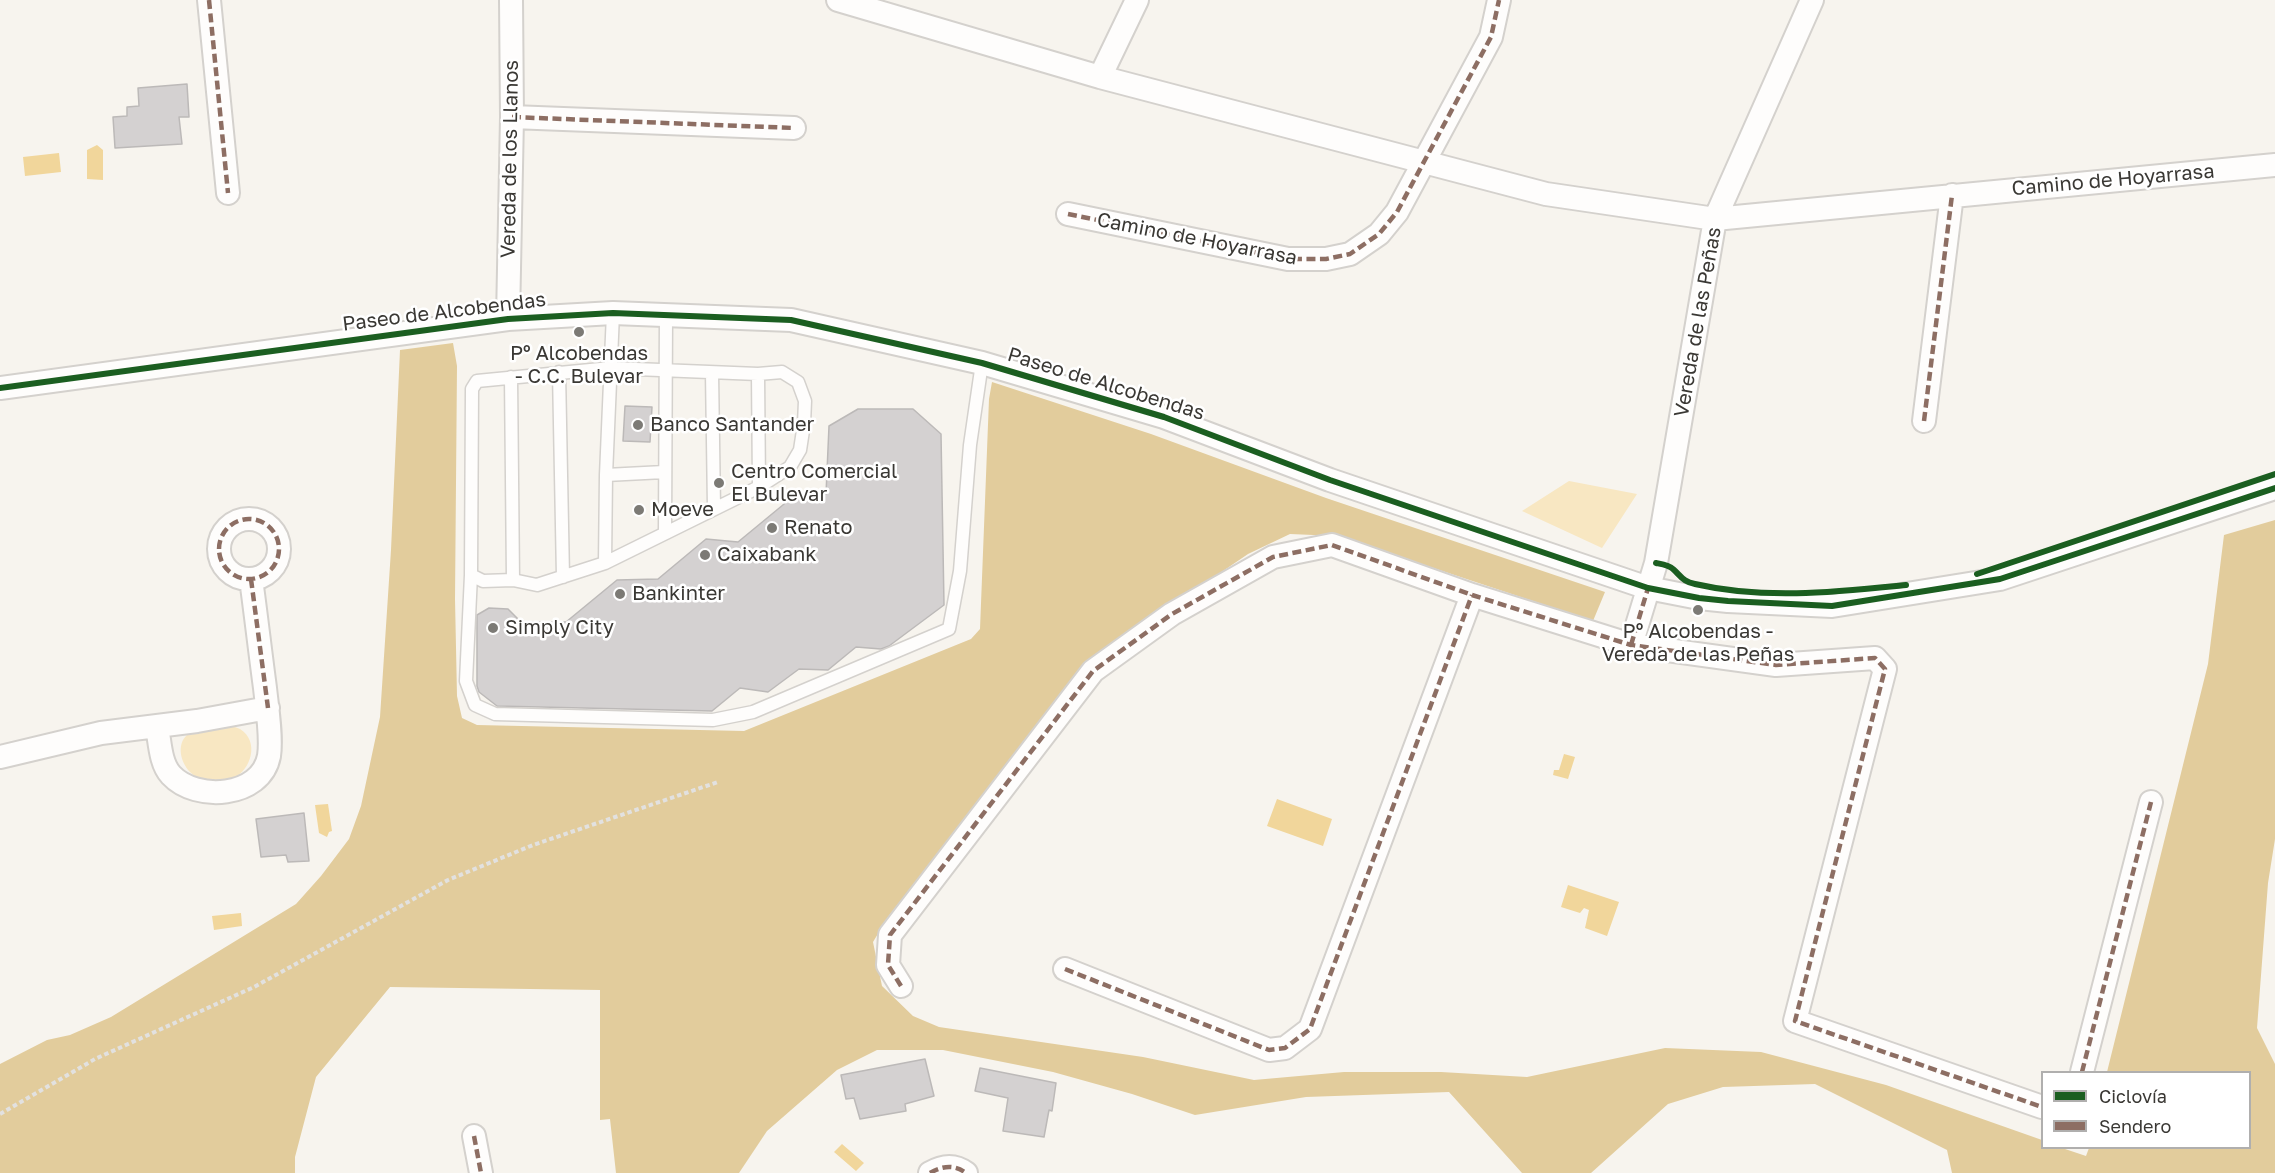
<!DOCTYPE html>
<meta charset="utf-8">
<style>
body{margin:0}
#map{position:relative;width:2275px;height:1173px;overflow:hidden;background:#f7f4ee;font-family:"Golos Text",sans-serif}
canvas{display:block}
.legend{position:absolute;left:2041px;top:1071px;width:210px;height:78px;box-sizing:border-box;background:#fff;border:2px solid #b0afae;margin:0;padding:8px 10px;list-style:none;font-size:18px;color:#3a3834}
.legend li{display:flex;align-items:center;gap:12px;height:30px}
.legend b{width:30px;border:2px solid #b0afae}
</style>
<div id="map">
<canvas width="2275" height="1173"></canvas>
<ul class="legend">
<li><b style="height:8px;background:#1b5e20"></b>Ciclovía</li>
<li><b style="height:8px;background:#8d6e63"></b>Sendero</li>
</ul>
</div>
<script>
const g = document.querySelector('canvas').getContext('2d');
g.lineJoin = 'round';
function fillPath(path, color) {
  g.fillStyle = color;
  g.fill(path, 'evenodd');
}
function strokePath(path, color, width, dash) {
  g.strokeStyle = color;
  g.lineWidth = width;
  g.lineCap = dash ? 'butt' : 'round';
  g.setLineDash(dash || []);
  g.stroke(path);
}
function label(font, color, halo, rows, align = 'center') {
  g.font = font + ' "Golos Text",sans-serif';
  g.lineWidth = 5;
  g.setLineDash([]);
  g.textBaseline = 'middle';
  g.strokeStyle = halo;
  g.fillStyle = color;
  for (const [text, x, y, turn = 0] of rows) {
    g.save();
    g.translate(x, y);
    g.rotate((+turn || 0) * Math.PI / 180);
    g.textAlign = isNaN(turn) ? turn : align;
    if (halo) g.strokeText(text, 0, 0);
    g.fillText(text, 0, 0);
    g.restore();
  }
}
fillPath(new Path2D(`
 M1569 481 1637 494 1602 548 1522 511Z
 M217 724C224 725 234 726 240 729 260 741 251 771 233 778 227 781 217 781 210 780 200 779 197 779 190 772 181 763 176 745 187 735 195 727 207 725 217 724Z`), '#f8e7c2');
fillPath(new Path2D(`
 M453 343 457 366 455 599 457 696 462 718 477 725 744 731 971 639 980 629 989 399 992 382 1151 434 1326 498 1605 592 1593 621 1337 536 1290 534 1248 554 1088 663 888 917 873 942 882 986 913 1016 939 1027 1143 1057 1254 1080 1344 1072H1441L1527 1077 1665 1048 1761 1052 1886 1085 2042 1140V1148H2062L2086 1156 2089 1148H2250V1072H2107L2208 664 2224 535 2275 520V839L2268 883 2257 1028 2275 1064V1173H1952L1947 1150 1815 1084 1723 1087 1668 1104 1591 1173H1522L1449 1092 1306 1097 1195 1115 1132 1094 1053 1072 943 1050H877L837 1070 767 1131 739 1173H616L610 1119 600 1120V990L390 987 316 1077 295 1157V1173H0V1064L47 1040 70 1035 111 1017 296 904 321 876 349 839 361 806 380 717 391 550 400 350Z`), '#e2cc9c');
fillPath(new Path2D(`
 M97 145 103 150V180L87 179V150Z
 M59 153 61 172 25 176 23 157Z
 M1564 754 1575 757 1568 779 1553 775 1554 770H1559Z
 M1277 799 1332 819 1323 846 1267 826Z
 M328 804 332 831 329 832 327 837 319 833 315 805Z
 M1568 885 1619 902 1607 936 1585 928 1589 910 1584 908 1580 913 1561 907Z
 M241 913 242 926 214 930 212 916Z
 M842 1144 864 1163 856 1171 834 1152Z`), '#f1d69b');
const building = new Path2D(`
 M187 84 189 117H179L182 144 115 148 113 117 127 116V107L139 106 138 88Z
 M625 406 652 407 650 442 623 441Z
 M858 409H913L941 434 944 605 889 646 881 649 856 647 828 670 799 669 768 692 740 688 712 711 497 706 479 692 477 686V615L489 608 508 609 521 622H566L617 580 658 579 706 539 738 542 795 495 826 494 829 426Z
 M304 813 309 861 288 862 286 855 261 857 256 819Z
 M925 1059 934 1096 905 1104 906 1111 860 1119 854 1098 846 1099 841 1075Z
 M980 1068 1056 1083 1052 1111 1049 1110 1044 1137 1003 1131 1008 1098 975 1091Z`);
fillPath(building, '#d4d1d1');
strokePath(building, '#bcb9b8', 1.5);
const lane = new Path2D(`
 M611 368 758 374 782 372 798 382 805 401 804 424 800 450 790 467 759 487 605 563 537 585 513 580 483 581 471 575 472 389 477 381Z
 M559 372 563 577
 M712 373 714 508
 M758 374 759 487
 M511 377 513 580
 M606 475 664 472
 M665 533 666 316
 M605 563 606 475 613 313
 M471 575 466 681 475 705 495 714 713 720 753 712 949 629 960 571 970 445 982 363`);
const street = new Path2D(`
 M209 0 228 193
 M838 0 1100 77 1546 194 1715 219 2275 165
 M1100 77 1137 0
 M512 117 794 128
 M1068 214 1288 259H1326L1350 254 1379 234 1397 212 1491 37 1499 0
 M508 319 512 117 511 0
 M0 388 508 319 613 313 791 320 982 363 1164 417 1330 480 1648 588 1699 598 1728 601 1832 606 2000 579 2275 488
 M1924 421 1952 195
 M219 549a30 30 0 1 1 60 0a30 30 0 1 1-60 0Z
 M1631 645 1656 563 1715 219 1812 0
 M157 727C160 742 160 763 171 775 196 802 261 798 269 756 272 737 267 707 265 688 260 651 256 615 251 579
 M0 757 101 733 197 721 268 708
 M1065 969 1269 1050 1285 1048 1310 1029 1472 595
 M901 986 888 965 890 935 1093 671 1172 614 1273 557 1332 545 1472 595 1631 645 1776 665 1875 658 1885 669 1795 1021 2042 1107
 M2082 1072 2151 802
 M474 1136 481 1173
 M930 1173C942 1166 954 1164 966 1173`);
strokePath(lane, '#d4d1cd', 15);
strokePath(street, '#d4d1cd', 26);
strokePath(new Path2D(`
 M0 1114 95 1059 254 987 448 880 533 845 718 782`), '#e2e1e0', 4, [4.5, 3]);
strokePath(lane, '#fefdfc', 12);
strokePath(street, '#fefdfc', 22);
strokePath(new Path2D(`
 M209 0 228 193
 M512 117 794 128
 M1068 214 1288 259H1326L1350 254 1379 234 1397 212 1491 37 1499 0
 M1924 421 1952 195
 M219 549a30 30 0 1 1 60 0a30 30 0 1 1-60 0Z
 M251 579 268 708
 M1631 645 1648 588
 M1065 969 1269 1050 1285 1048 1310 1029 1472 595
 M901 986 888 965 890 935 1093 671 1172 614 1273 557 1332 545 1472 595 1631 645 1776 665 1875 658 1885 669 1795 1021 2042 1107
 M2082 1072 2151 802
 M474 1136 481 1173
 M930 1173C942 1166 954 1164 966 1173`), '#8d6e63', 4.5, [9, 4.5]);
strokePath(new Path2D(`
 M0 388 508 319 613 313 791 320 982 363 1164 417 1330 480 1648 588 1699 598 1728 601 1832 606 2000 579 2275 488
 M1656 563C1661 564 1669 565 1673 569 1681 576 1683 582 1695 584 1764 600 1836 592 1906 585
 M1977 574 2275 474`), '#1b5e20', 6);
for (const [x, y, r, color] of [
 [579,332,6,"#7c7a75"],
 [638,425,6,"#7c7a75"],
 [719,483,6,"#7c7a75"],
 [639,510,6,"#7c7a75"],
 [772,528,6,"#7c7a75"],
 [705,555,6,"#7c7a75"],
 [620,594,6,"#7c7a75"],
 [1698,610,6,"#7c7a75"],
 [493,628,6,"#7c7a75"]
]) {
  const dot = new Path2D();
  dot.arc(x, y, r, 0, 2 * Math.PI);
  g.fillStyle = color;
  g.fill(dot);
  strokePath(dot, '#fff', 2);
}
label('20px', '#3a3834', '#fff', [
 ["Vereda de los Llanos",510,159,-89],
 ["Camino de Hoyarrasa",2113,180,-5],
 ["Camino de Hoyarrasa",1197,239,11],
 ["Paseo de Alcobendas",444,312,-7],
 ["Vereda de las Peñas",1698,322,-80],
 ["Paseo de Alcobendas",1106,384,17]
]);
label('20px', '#3a3834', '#fff', [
 ["Pº Alcobendas",579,354,"center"],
 ["- C.C. Bulevar",579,377,"center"],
 ["Banco Santander",650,425],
 ["Centro Comercial",731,472],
 ["El Bulevar",731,495],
 ["Moeve",651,510],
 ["Renato",784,528],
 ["Caixabank",717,555],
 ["Bankinter",632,594],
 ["Simply City",505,628],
 ["Pº Alcobendas -",1698,632,"center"],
 ["Vereda de las Peñas",1698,655,"center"]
], 'left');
</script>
